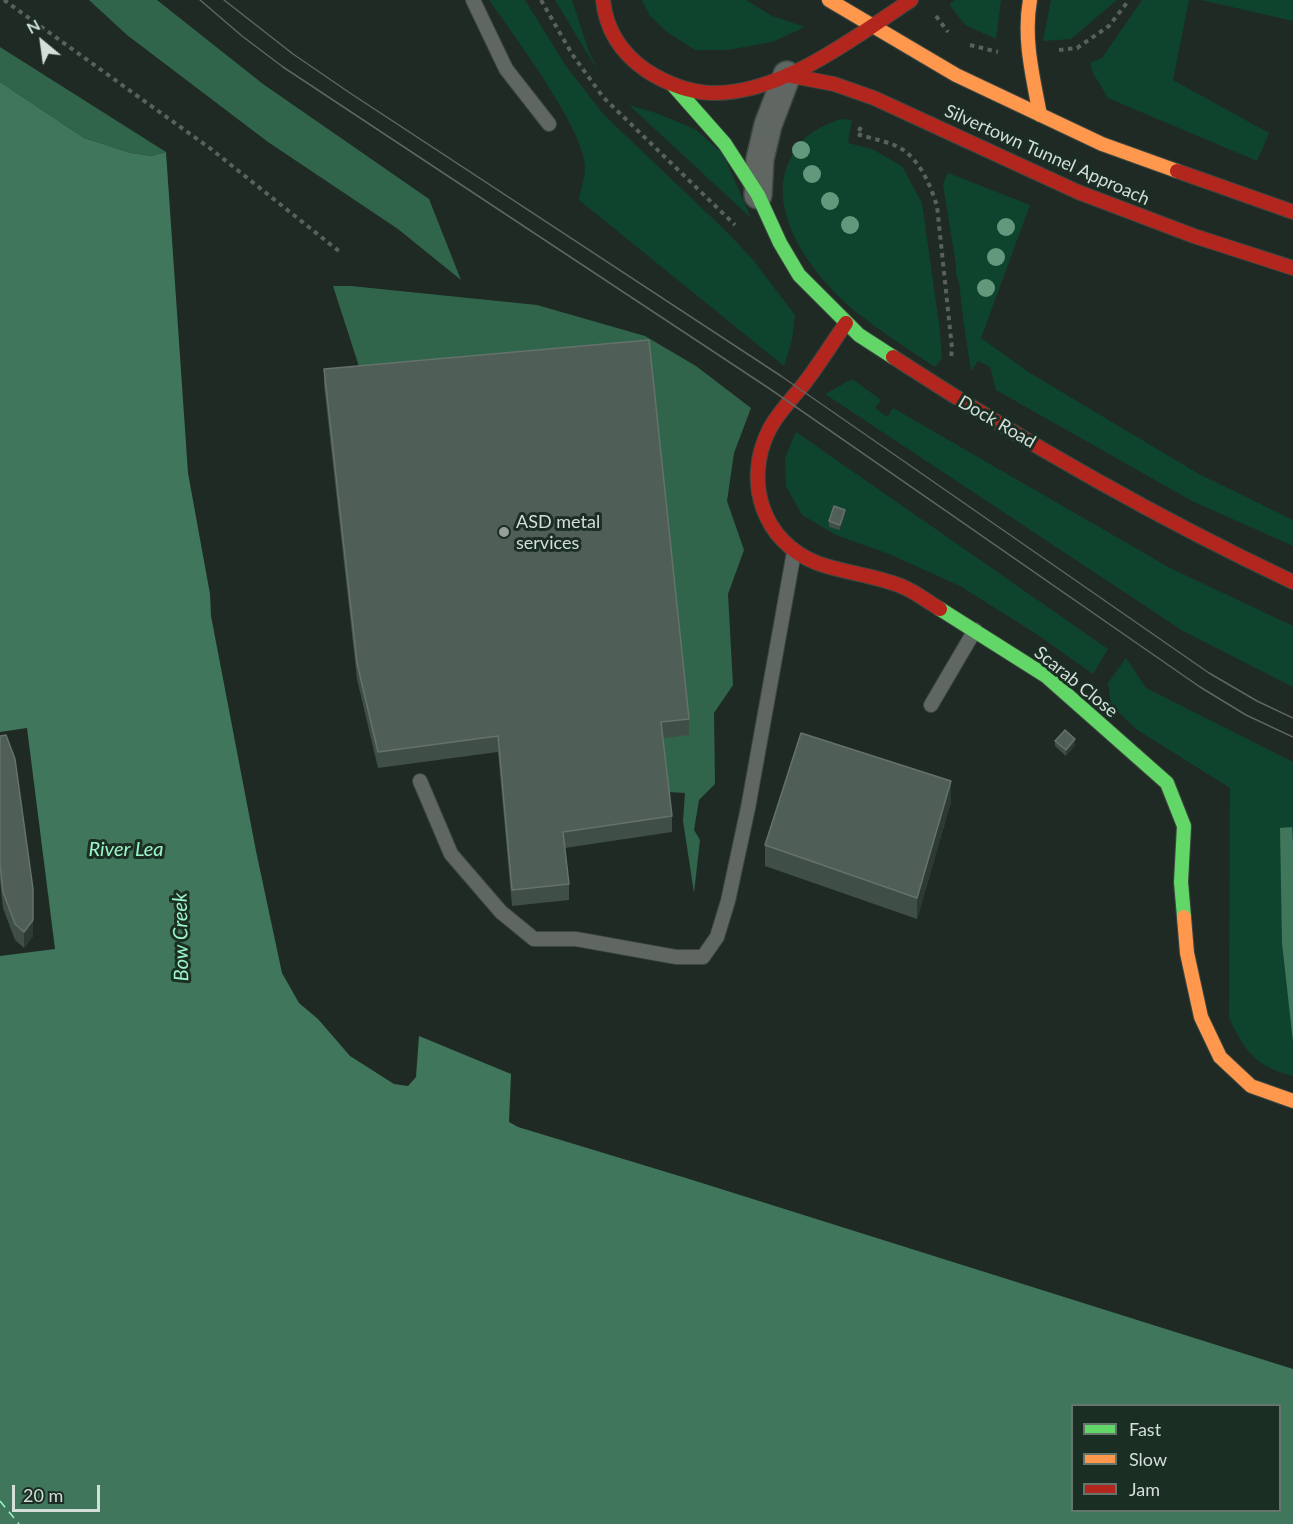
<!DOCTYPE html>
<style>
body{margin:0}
#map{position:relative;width:1293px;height:1524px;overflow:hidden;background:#1f2a24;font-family:Lato,sans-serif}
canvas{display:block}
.legend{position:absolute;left:1071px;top:1404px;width:210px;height:108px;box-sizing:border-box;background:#1b2e24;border:2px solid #65756c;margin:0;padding:8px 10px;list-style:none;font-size:18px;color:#d3dfd8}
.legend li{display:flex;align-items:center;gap:12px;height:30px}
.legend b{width:30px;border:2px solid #65756c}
.north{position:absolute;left:12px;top:12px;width:60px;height:60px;-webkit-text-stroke:4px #1b2e24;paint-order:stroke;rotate:331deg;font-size:16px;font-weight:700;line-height:24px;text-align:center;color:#d3dfd8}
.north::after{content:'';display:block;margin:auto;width:21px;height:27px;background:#d3dfd8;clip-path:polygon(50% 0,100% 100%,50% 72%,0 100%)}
.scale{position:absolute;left:12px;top:1485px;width:88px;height:27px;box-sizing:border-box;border:3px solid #d3dfd8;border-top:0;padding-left:8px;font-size:18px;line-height:21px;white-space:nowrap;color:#d3dfd8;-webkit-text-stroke:4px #1b2e24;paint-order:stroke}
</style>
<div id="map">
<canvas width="1293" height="1524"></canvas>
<ul class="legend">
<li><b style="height:8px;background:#63d668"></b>Fast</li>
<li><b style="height:8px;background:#ff974d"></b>Slow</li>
<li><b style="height:8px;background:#b3261e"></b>Jam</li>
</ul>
<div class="north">N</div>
<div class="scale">20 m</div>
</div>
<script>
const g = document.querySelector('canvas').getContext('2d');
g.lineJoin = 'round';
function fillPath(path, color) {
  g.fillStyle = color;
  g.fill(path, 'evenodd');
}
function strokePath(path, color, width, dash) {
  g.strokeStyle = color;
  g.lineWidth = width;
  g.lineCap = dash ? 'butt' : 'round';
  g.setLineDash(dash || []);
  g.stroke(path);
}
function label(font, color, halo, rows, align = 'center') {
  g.font = font + ' Lato,sans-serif';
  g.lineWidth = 6;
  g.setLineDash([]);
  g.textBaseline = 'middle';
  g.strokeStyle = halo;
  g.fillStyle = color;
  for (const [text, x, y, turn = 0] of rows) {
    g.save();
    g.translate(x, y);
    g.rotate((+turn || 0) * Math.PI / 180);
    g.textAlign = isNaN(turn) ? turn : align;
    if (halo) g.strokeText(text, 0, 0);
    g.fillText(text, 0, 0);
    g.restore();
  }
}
fillPath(new Path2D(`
 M489 0H525L566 66 604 115 728 233 753 260 795 315 792 340 784 366 579 200C580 190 585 178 585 168 586 131 512 33 489 0Z
 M555 0H572L588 49 598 71Z
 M642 0H746L772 16 805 27 772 42 728 50H695L667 32 650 16Z
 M955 0H1001L996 39 965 25 949 4Z
 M1051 0H1117L1071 39 1043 41Z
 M1142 0H1189L1173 80 1269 133 1257 161 1108 98 1093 73 1090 63 1102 58Z
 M1201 0H1293V21Z
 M629 105 656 113 695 129 723 154 751 218Z
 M841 119 852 120 848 143 872 149 902 166 922 203 940 331 942 358 935 367C910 350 884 334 860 315 821 285 765 217 788 164 801 136 812 130 841 119Z
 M948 173 1030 205 981 338 1030 373 1199 474 1293 520V546L1192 501 996 390 990 367 978 361 971 371C967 343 962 316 960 289 959 278 955 278 956 265L943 184Z
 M852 379 881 400 875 408 887 417 893 408 1170 568 1293 626V687L1183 631 825 394Z
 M796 432 1108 649 1093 674 1038 635 960 586 889 554 836 535 802 515 786 486 785 458Z
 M1126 658 1146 688 1293 762V1076C1256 1067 1245 1051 1229 1018L1230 788 1136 729 1111 705 1108 683Z`), '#0e442e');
fillPath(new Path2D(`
 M89 0H157L263 84 429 199 461 280 398 229 268 142 127 35Z
 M0 47 166 152 152 156 131 153 84 138 0 82Z
 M333 286H351L537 305 645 336 696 366 751 408 734 453 727 501 744 550 728 594 733 685 714 713 715 784 699 800 694 830 700 840 694 893 683 821 685 793 667 792 661 738 689 734 364 382Z`), '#30654b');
fillPath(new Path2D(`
 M0 82 84 138 131 153 152 156 166 152 188 473 210 594 211 616 256 851 282 973 299 1003 318 1019 350 1056 394 1084 408 1086 416 1077 419 1036 511 1074 509 1122 518 1127 686 1178 1293 1369V1524H0ZM1072 1406H1280V1510H1072Z
 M1292 827 1293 843V1042L1282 943 1280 828Z`), '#40765b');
fillPath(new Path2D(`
 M27 728 55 949 0 956V732Z`), '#1f2a24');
strokePath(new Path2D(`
 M0 1501 19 1524`), '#9cf5c7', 1.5, [8, 6]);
const lane = new Path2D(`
 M473 0 506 69 549 124
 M931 705 975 630
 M420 781 451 854 501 912 534 939H576L676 957H703L717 937 728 901 748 808 794 552`);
const street = new Path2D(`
 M758 195 760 159 768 125 787 75`);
const fast = new Path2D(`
 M673 85 725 144 758 195 780 243 799 275 859 335 893 357
 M940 609 1046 676 1167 783 1184 826 1181 882 1184 917`);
const slow = new Path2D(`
 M829 0 956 75 1102 144 1177 171
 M1030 0C1023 39 1033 77 1040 115
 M1184 917 1187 953 1201 1017 1220 1057 1251 1086 1293 1101`);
const jam = new Path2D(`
 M603 0C606 30 622 54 647 71 666 83 689 92 711 93 781 95 855 37 911 0
 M787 75 834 84 874 98 1078 192 1194 236 1293 268
 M1177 171 1293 212
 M846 323C833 342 821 361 807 380 795 396 778 412 769 430 743 482 763 542 817 563 844 573 874 575 901 586 914 591 927 601 940 609
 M893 357C1021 440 1155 517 1293 582`);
strokePath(lane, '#3d4741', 16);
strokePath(street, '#3d4741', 30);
strokePath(fast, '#3d4741', 16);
strokePath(slow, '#3d4741', 16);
strokePath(jam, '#3d4741', 16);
strokePath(new Path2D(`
 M4 0 211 149 340 252
 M541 0 572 54 603 97 735 225
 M936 16 948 32
 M970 45 998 52
 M1059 50 1077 48 1109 26 1129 0
 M861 127 857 134C872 139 894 142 906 152 922 165 931 187 937 206L952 348 951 359`), '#59615c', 4, [4.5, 4.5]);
strokePath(lane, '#606763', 14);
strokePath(street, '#606763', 27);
strokePath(fast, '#63d668', 14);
strokePath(slow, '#ff974d', 14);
strokePath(jam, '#b3261e', 14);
strokePath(new Path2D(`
 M200 0 242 36 283 67 770 389 1200 687 1246 715 1293 737
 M224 0 293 54 350 93 781 376 1209 673 1257 701 1293 718`), '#5d6660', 1.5);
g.fillStyle = '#63987c';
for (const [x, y] of [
 [801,150],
 [812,174],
 [830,201],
 [850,225],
 [1006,227],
 [996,257],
 [986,288]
]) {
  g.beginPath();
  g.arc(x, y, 9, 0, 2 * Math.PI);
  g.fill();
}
fillPath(new Path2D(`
 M324 369 689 719V735L663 738 672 816V832L565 848 569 884V900L512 906 498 752 378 768 357 679 324 385Z
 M845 515 840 530 829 527V521Z
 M0 736 33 936 24 948 15 940 3 908 0 880Z
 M1055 741 1075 745 1066 756 1055 746Z
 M951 802 917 919 765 866V845Z`), '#3f4f47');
fillPath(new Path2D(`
 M845 510V515L840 530V525Z
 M1075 739V745L1066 756V750Z
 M951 781V802L917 919V898Z
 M33 889V936L24 948V932Z`), '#2c3a32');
const building = new Path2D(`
 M649 340 689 719 661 722 672 816 563 832 569 884 512 890 498 736 378 752 357 663 324 369Z
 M834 506 845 510 840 525 829 521Z
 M1065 730 1075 739 1066 750 1055 741Z
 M801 733 951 781 917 898 765 845Z
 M6 735 15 759 33 889V920L24 932 15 924 3 892 0 864V736Z`);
fillPath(building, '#4f5e57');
strokePath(building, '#64726b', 1.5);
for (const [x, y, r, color] of [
 [504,532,6,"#94a099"]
]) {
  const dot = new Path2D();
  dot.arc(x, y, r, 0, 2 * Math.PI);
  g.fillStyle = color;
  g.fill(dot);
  strokePath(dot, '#1b2e24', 2);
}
label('18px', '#d3dfd8', '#1b2e24', [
 ["Silvertown Tunnel Approach",1047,155,24],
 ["Dock Road",997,422,30],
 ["Scarab Close",1076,682,39]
]);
label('18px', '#d3dfd8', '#1b2e24', [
 ["ASD metal",516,522],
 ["services",516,543]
], 'left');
label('italic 20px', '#9cf5c7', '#1b2e24', [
 ["River Lea",126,850],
 ["Bow Creek",181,937,-91]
]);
</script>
